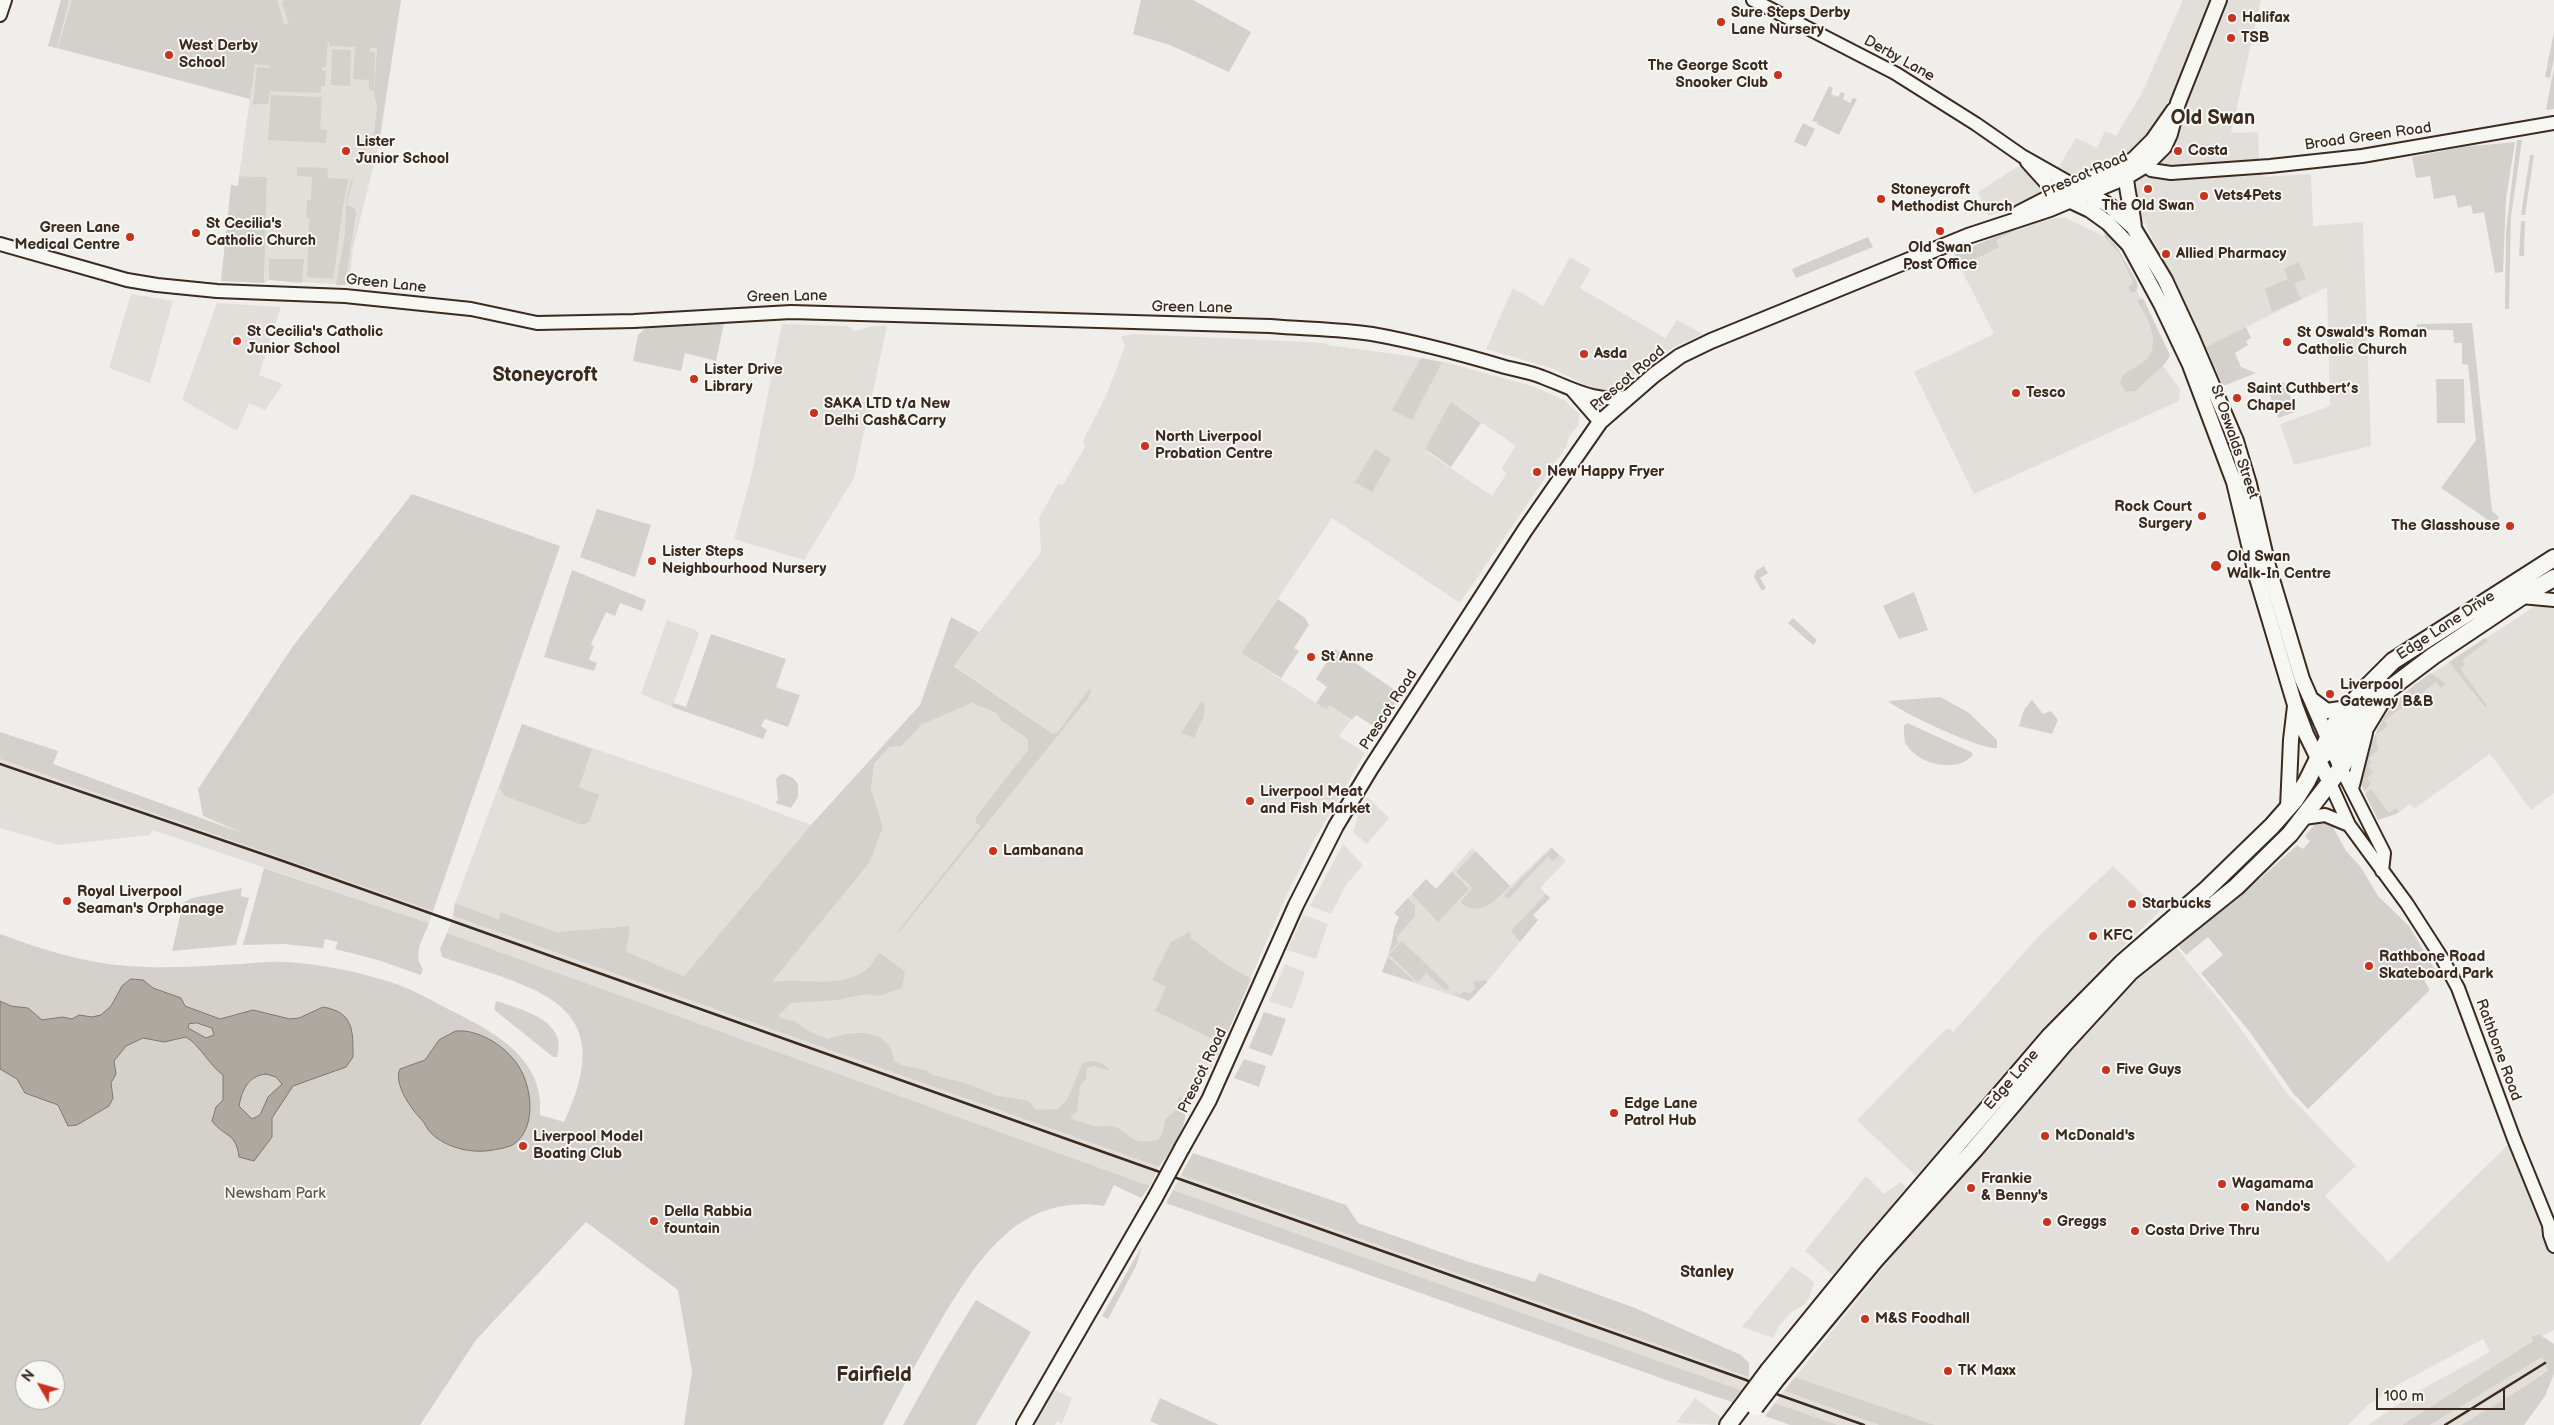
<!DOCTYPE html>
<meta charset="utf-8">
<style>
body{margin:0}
#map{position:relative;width:2554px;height:1425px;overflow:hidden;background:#efeeea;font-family:"Balsamiq Sans",sans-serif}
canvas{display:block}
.north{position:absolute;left:15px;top:1360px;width:50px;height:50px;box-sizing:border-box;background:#f6f6f2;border:1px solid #aba49d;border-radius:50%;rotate:308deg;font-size:14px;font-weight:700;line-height:20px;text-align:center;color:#3b2a1e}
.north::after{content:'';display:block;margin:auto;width:18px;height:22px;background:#c8321e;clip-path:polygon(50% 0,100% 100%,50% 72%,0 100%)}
.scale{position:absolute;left:2376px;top:1388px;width:129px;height:22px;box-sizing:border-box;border:2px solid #3b2a1e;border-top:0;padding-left:6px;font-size:15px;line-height:18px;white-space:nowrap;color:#3b2a1e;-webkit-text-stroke:4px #f6f6f2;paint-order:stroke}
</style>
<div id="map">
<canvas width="2554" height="1425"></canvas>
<div class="north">N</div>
<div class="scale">100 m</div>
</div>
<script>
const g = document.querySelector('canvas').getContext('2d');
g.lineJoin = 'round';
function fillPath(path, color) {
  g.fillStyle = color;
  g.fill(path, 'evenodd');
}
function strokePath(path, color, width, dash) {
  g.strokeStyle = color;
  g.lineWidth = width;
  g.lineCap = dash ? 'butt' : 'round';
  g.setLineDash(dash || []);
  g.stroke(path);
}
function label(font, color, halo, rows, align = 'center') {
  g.font = font + ' "Balsamiq Sans",sans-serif';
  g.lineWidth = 4;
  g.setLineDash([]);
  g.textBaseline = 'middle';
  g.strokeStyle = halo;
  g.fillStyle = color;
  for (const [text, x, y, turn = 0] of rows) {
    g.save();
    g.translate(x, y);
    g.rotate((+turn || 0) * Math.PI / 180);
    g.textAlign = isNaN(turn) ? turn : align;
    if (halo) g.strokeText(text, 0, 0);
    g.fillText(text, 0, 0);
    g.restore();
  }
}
fillPath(new Path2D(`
 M61 0H401L380 140 353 248 349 285 269 280 264 283 267 177 239 176 250 99 48 46Z
 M2183 0H2261L2231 133 2258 132 2259 159 2263 177 2311 174 2313 226 2363 222 2371 446 2294 465 2280 424 2330 406 2327 287 2206 347 2139 211 2135 184 2137 147 2117 159 1997 213 1988 216 1978 192 2017 167 2059 166 2076 138 2097 148 2105 131 2116 136 2142 93Z
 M2064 217 2104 236 2117 252 2145 306 2162 365 2180 389 2179 401 1974 494 1914 372 1994 334 1955 257 2038 221Z
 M1570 257 1591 269 1580 288 1665 338 1677 320 1703 334 1674 347 1609 394 1598 391 1551 368 1486 349 1513 288 1543 306Z
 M131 294 173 301 150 383 109 368Z
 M217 303 281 307 259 375 283 384 265 410 249 403 237 431 182 400Z
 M782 324 847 326 855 331 872 326H887L854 478 804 560 734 539 752 473Z
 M1136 334 1326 343 1328 345 1409 356 1449 363 1532 386 1564 400 1580 414 1578 425 1569 437 1566 447 1460 603 1332 518 1241 653 1327 710 1330 705 1351 720 1339 736 1365 753 1312 844 1289 890 1208 1075 1199 1077 1182 1100 1178 1129 1165 1158 768 1022 771 983 870 862 883 827 871 789 874 764 889 747 902 746 921 725 972 703 1032 728 1052 733 954 665 1041 552 1039 518 1058 484 1063 485 1085 447 1083 441 1106 396 1125 346 1121 336ZM1451 402 1516 446 1501 469 1507 473 1492 496 1427 452Z
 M2542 606 2554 608V793L2531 810 2490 754 2414 809 2410 804 2397 814 2378 820 2361 784 2371 744 2383 718 2395 702 2414 685 2534 607Z
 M667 620 696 630 699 634 672 707 641 694Z
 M522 724 742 799 811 825 684 976 625 952 630 926 556 932 501 912 498 919 455 903Z
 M0 759 433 911 429 923 153 830 150 835 59 845 0 828Z
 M1367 797 1389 818 1367 844 1353 832 1359 812Z
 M1343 844 1363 865 1346 885 1331 914 1310 906Z
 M1551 847 1566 861 1540 888 1550 898 1533 915 1538 920 1487 982 1469 1001 1382 972 1393 940V930L1399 917 1394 913 1426 879 1436 889 1472 848 1510 886Z
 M2113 866 2160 911 2097 972 1916 1176 1857 1120 1942 1033 1949 1028 1953 1032 2040 935Z
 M1304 915 1328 924 1316 959 1287 950Z
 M453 916 1159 1167 1150 1186 447 933Z
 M2176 947 2224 1006 2287 1093 2356 1166 2325 1196 2388 1262 2514 1139 2554 1246V1330L2533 1341 2402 1425H2368L2413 1394 2490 1352 2483 1339 2399 1384 2368 1405 2348 1425H1935L1795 1377 1963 1169 1969 1168 2040 1087 2057 1062 2133 983Z
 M1285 964 1305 972 1292 1009 1269 1001Z
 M1181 1175 1749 1377 1741 1390 1173 1190Z
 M1866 1176 1884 1194 1901 1182 1906 1188 1833 1275 1805 1251Z
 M1792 1266 1814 1282 1809 1298 1804 1305 1790 1313 1779 1326 1773 1338 1742 1327Z
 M2542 1356 2548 1369 2524 1387 2461 1425H2430Z
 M1055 1390 1072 1398 1062 1424 1057 1421 1055 1425H1032L1051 1391Z
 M1784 1391 1879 1425H1838L1775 1403Z
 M1695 1398 1725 1420 1722 1425 1676 1423Z`), '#e2dfdb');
fillPath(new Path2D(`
 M61 0H69L57 48 48 46Z
 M72 0H277L284 24H289L282 3 284 0H401L379 140H373L377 108 374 94 377 48H370V52H375L374 91 369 90V80L353 79 355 47 330 46 328 40 326 67H322V71H326L325 86H321V93L270 91 268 104H253L257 67 270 68V66L255 64 250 99 58 48Z
 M1141 0H1193L1251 32 1229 72 1170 45 1133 34Z
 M2554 31V58L2550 78 2545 77Z
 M332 49 351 50 350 86 331 85Z
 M2554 67V109L2546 110Z
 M1829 86 1833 88 1831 94 1838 97 1841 92 1845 94 1843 99 1850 103 1853 98 1857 99 1839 135 1817 124 1818 122 1812 121Z
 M271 95 322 97 320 129 327 130 326 143 268 140Z
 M1803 123 1815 129 1806 147 1794 142Z
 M2517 140H2522L2511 217 2509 309H2505L2506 231Z
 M2515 142 2506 199 2503 272 2495 273 2484 212 2473 214 2471 205 2458 208 2455 195 2434 199 2430 176 2416 178 2412 157 2463 147Z
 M2530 155H2534L2525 215H2521Z
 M297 167 328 168 327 178 349 179C340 210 339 246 333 279L307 277 309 218 306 217 307 200H311L312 177 297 176Z
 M239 176 267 177 264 283 221 281 231 185 238 186Z
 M351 180 353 181 346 205 353 207 356 212 345 285H336L345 234 346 201Z
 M2037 220 1996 240 1999 247 1960 267 1954 254Z
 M2521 221H2525L2524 256H2519Z
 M2105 233 2117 247 2136 280 2138 286 2136 291 2132 293 2128 287 2133 283 2119 254 2104 236Z
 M1868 237 1873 247 1796 278 1792 269Z
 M269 259H304L302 283 269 280Z
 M2298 262 2306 279 2294 284 2301 299 2272 312 2265 289 2288 279 2284 269Z
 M2143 298 2170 355C2165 369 2145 379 2136 391L2126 392 2120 383C2124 368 2136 370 2146 360 2162 343 2147 316 2137 301Z
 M724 323 716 361 685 353 681 371 633 361 638 335 647 327Z
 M2472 323 2492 511 2499 517 2494 524 2441 488 2476 440 2468 365 2462 364V343H2454L2453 330H2416L2417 324Z
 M2246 327 2251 338 2246 341 2248 345 2235 353 2241 367 2256 373 2223 386 2206 347Z
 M1421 358 1442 362 1412 420 1392 410Z
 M2436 379H2464L2465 423H2437Z
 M2284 382 2297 411 2278 418 2269 393Z
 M1451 402 1481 423 1451 467 1425 449Z
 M1375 449 1391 459 1372 492 1355 482Z
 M412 494 560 546 433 911 0 759V732L58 751 53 764 245 834 203 816 198 789 293 646Z
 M597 509 651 525 635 577 580 557Z
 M1764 566 1768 573 1760 578 1766 588 1762 591 1754 577 1756 571Z
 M572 570 646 600 642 611 620 603 615 616 606 612 591 644 594 646 589 660 597 663 594 671 544 657Z
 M1914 592 1928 630 1899 639 1883 606Z
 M1278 599 1305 618 1309 625 1294 648 1299 651 1281 678 1241 653Z
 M951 617 979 632 954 666 1053 734 1058 732 1089 689 1091 690 1089 697 899 932H897L981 826 976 823V817L1028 750V739L1002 721 996 713 972 703 921 725 902 746 889 747 874 764 871 789 883 827 870 862 772 982C803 977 835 990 865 971 872 966 874 958 880 953L905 971 902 988 879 996 865 994 838 1000 791 1003 779 1015V1018L794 1021 809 1031 828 1039C853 1030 890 1027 894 1061L901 1065 925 1070 933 1075 968 1084 998 1096 1025 1100 1030 1102 1035 1110 1058 1109 1067 1100 1082 1064C1091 1058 1104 1061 1110 1071L1094 1066 1087 1068 1086 1078 1080 1086 1077 1112 1071 1116V1119C1080 1121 1087 1124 1094 1126 1100 1128 1105 1125 1110 1126 1130 1129 1127 1147 1158 1140L1163 1133 1165 1120 1175 1111 1179 1097 1181 1098C1196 1119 1171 1149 1159 1167L453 916 455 903 498 919 501 912 556 932 630 926 626 952 684 976 811 825 920 705Z
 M1793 618 1817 640 1813 645 1788 623Z
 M711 634 786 659 776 687 800 695 788 727 765 719 761 726 767 730 763 739 672 707 673 703 686 707Z
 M2485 638 2488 641 2462 660 2465 665 2460 669 2488 707H2485L2449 662Z
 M1335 649 1402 695 1378 729 1356 715 1352 720 1330 705 1327 710 1316 703 1327 687 1316 679Z
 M2431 673 2445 684 2441 688 2436 682 2384 721 2388 726 2376 735 2378 750 2369 758 2372 762 2368 766 2373 773 2367 778 2371 783 2365 791 2361 784C2375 728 2381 707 2431 673Z
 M1940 697 1968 712 1997 740V748C1981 750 1900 712 1888 701Z
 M2032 700 2043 714 2051 711 2058 720 2052 734 2019 726 2024 710Z
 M1202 701 1205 704 1203 718 1194 738 1181 733Z
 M1907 723 1971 752 1973 755C1956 775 1914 763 1905 742 1904 737 1904 730 1904 726Z
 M522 724 592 749 579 787 599 795 589 822 582 825 505 796 499 788Z
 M784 774 793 778 798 784V797L791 808 775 803 778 800 776 779 780 775Z
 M2371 789 2389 813 2396 808 2399 812 2378 820 2365 794Z
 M2317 822H2324L2332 825 2346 851 2360 866 2378 896 2409 926 2437 973 2424 980 2430 990 2308 1109 2293 1093 2249 1031 2201 973 2223 955 2208 937 2186 955 2177 944 2261 878 2297 845 2303 849 2310 841 2305 836Z
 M1552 848 1559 855 1553 861 1548 856 1508 899 1504 896Z
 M1476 851 1510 886C1495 900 1483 917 1462 904L1461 901 1473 888 1456 872Z
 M264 868 429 923C423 939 412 954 423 969L421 975 378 960 335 949 338 942 325 939 323 948 284 944 243 945Z
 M1452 872 1469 889 1438 922 1412 894 1426 879 1436 889Z
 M242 888 241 896 249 898 236 945 172 951 183 903 192 898Z
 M1546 894 1550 898 1533 915 1538 920 1520 942 1511 931Z
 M1408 898 1415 906V916L1396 938 1399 942 1389 953C1393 940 1393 929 1399 917L1394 913Z
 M1190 932 1191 938 1222 962 1251 979 1217 1057 1214 1055 1217 1047 1213 1045 1215 1040 1155 1011 1166 987 1152 980 1171 942Z
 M447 933 1150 1186 1141 1198 1114 1185 1104 1206C1019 1193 978 1259 940 1322 920 1356 901 1390 883 1425H684L692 1371 678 1290 586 1222 476 1340 420 1425H0V934C41 949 84 963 128 966 165 969 204 966 241 964 256 963 272 961 286 962 319 964 355 971 387 981 408 987 429 999 448 1009 492 1031 545 1057 540 1115L564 1122C622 1000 535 989 442 957L440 949ZM25 1370H55V1400H25Z
 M1402 941 1450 987 1446 991 1426 973 1418 982 1389 955Z
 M1388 957 1415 982 1382 972Z
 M1486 980 1487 982 1469 1001 1455 995 1456 992 1459 995 1464 992 1471 993 1475 988 1473 982Z
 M496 1001C520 1009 569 1020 557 1057H553L497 1012 494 1009Z
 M1264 1012 1286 1019 1272 1056 1249 1048Z
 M1244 1059 1266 1066 1259 1087 1234 1078Z
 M1193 1153 1346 1205 1358 1223 1466 1261 1535 1282 1539 1273 1635 1308 1741 1355 1749 1363V1377L1181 1175Z
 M1173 1190 1741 1390 1732 1402 1672 1382 1166 1203Z
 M1142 1246 1136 1266 1108 1319 1102 1316Z
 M976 1300 1031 1332 976 1425H903L941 1357Z
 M2539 1334 2554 1344V1374L2545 1396 2524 1425H2461L2524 1387 2548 1370 2542 1357 2430 1425H2402L2533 1341 2531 1337Z
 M1795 1377 1935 1425H1879L1784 1391Z
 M1160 1398 1219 1425H1159L1150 1421Z
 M1775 1403 1838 1425H1790L1765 1416Z`), '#d4d1cc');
const water = new Path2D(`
 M131 979 143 980 153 988 181 998 185 1006 220 1019 253 1010 290 1019 299 1018 323 1007C354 1012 353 1031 353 1057L346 1067 293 1086 272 1118V1137L254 1161 239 1157C236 1132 225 1138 212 1121L216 1107 223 1100V1075C209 1065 200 1045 186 1037L164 1042 143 1038 126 1046 114 1061 116 1074 111 1083 113 1098 109 1106 77 1125 68 1126 58 1105 25 1093 17 1079 0 1069V1001L11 1006 28 1008 42 1020 62 1017 72 1019 79 1015 92 1017 101 1015 111 1006 122 986ZM197 1023 212 1028 214 1035 206 1038 188 1028 189 1024ZM266 1074 276 1077 282 1084 268 1097 260 1115 252 1119 239 1106C242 1090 248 1076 266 1074Z
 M456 1031C477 1029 502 1044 515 1061 532 1082 538 1127 514 1144 510 1147 499 1149 493 1150 472 1154 447 1148 432 1134 427 1130 425 1123 421 1119 411 1109 393 1083 400 1069L425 1060 439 1040Z`);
fillPath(water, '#afa8a1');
strokePath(water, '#81766d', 1);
const secondary = new Path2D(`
 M1753 0 1895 73 1976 124 2022 156 2075 186
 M0 15 5 0
 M2141 158 2151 170 2171 173 2270 166 2362 156 2554 123
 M2027 162 2054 192
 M2048 185 2070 190
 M0 244 127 280 157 285 217 291 345 296 471 309 537 323 634 321 791 312 1270 326C1304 329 1338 329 1372 334 1417 342 1461 354 1505 367 1517 370 1530 372 1542 377 1569 387 1598 405 1629 396
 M1573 391 1600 422
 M2521 597 2554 600
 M2341 768 2384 853 2382 871
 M2330 783 2349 825 2407 904 2443 960 2458 988 2514 1139 2549 1225 2550 1235 2554 1246
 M2352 789 2366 733
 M2304 818 2325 815 2349 825`);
const primary = new Path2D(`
 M2126 177C2127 195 2133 211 2134 228
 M2075 186 2110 206 2133 227 2165 280 2192 338 2236 441 2249 484 2268 566 2302 679 2341 768
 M2056 194 2090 210 2108 223 2129 245 2161 304 2190 365 2234 482 2257 578 2295 705 2306 734 2330 783
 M2019 213 2056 194 2133 160 2153 140 2174 110
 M2311 699 2327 711 2347 708
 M2288 808 2291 740 2295 706
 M1182 1148 1209 1100 1296 905 1336 826 1371 768 1525 530 1600 422 1654 375 1680 356 1711 341 1968 236 2050 209 2126 177 2146 165 2164 147 2170 134 2178 103 2219 0
 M1024 1425 1155 1198`);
const highway = new Path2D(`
 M2319 758 2336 746 2367 704 2383 694
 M1769 1370 1866 1251 2050 1036 2122 963 2207 889 2272 826 2295 800 2307 781 2336 722 2361 693 2393 661 2554 558
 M1778 1377 1875 1260 1974 1150 2064 1044 2130 972 2236 887 2290 834 2341 768 2388 690 2433 656 2521 597 2554 578
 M1728 1425 1740 1409`);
strokePath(secondary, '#3b2a1e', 16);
strokePath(primary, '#3b2a1e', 18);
strokePath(highway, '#3b2a1e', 20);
strokePath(secondary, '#f6f6f2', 12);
strokePath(primary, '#f6f6f2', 14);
strokePath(highway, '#f6f6f2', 16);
strokePath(new Path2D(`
 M0 764 283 861 1746 1380 1779 1395 1864 1425
 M2445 1425 2545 1363`), '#3b2a1e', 2.5);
const primaryBridge = new Path2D(`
 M1155 1198 1182 1148`);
const highwayBridge = new Path2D(`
 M1755 1407 1778 1377
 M1740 1409 1769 1370`);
strokePath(primaryBridge, '#3b2a1e', 18, []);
strokePath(highwayBridge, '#3b2a1e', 20, []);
strokePath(primaryBridge, '#f6f6f2', 14);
strokePath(highwayBridge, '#f6f6f2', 16);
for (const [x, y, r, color] of [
 [2232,18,5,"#c8321e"],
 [1721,22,5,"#c8321e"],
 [2231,38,5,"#c8321e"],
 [169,55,5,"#c8321e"],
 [1778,75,5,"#c8321e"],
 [346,151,5,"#c8321e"],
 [2178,151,5,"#c8321e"],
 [2148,189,5,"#c8321e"],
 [2204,196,5,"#c8321e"],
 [1881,199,5,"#c8321e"],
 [1940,231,5,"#c8321e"],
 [196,233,5,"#c8321e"],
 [130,237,5,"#c8321e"],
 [2166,254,5,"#c8321e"],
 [237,341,5,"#c8321e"],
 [2287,342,5,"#c8321e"],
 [1584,354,5,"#c8321e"],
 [694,379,5,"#c8321e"],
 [2016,393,5,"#c8321e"],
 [2237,398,5,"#c8321e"],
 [814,413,5,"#c8321e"],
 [1145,446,5,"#c8321e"],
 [1537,472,5,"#c8321e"],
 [2202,516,5,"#c8321e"],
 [2510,526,5,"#c8321e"],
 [652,561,5,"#c8321e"],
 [2216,566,6,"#c8321e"],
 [1311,657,5,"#c8321e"],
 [2330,694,5,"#c8321e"],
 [1250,801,5,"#c8321e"],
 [993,851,5,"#c8321e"],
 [67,901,5,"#c8321e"],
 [2132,904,5,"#c8321e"],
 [2093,936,5,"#c8321e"],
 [2369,966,5,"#c8321e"],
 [2106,1070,5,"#c8321e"],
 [1614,1113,5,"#c8321e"],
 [2045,1136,5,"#c8321e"],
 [523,1146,5,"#c8321e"],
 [2222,1184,5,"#c8321e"],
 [1971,1188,5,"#c8321e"],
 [2245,1207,5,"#c8321e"],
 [654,1221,5,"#c8321e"],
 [2047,1222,5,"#c8321e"],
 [2135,1231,5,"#c8321e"],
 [1865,1319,5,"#c8321e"],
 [1948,1371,5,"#c8321e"]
]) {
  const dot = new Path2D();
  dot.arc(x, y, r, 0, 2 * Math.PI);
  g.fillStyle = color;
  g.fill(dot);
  strokePath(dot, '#f6f6f2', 2);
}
label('bold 15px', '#3b2a1e', '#f6f6f2', [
 ["Sure Steps Derby",1731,13],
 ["Lane Nursery",1731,30],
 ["Halifax",2242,18],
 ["TSB",2241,38],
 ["West Derby",179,46],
 ["School",179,63],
 ["The George Scott",1768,66,"right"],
 ["Snooker Club",1768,83,"right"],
 ["Lister",356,142],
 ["Junior School",356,159],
 ["Costa",2188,151],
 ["Stoneycroft",1891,190],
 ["Methodist Church",1891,207],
 ["Vets4Pets",2214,196],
 ["The Old Swan",2148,206,"center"],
 ["St Cecilia's",206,224],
 ["Catholic Church",206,241],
 ["Green Lane",120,228,"right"],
 ["Medical Centre",120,245,"right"],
 ["Old Swan",1940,248,"center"],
 ["Post Office",1940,265,"center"],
 ["Allied Pharmacy",2176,254],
 ["St Cecilia's Catholic",247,332],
 ["Junior School",247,349],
 ["St Oswald's Roman",2297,333],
 ["Catholic Church",2297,350],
 ["Asda",1594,354],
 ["Lister Drive",704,370],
 ["Library",704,387],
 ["Saint Cuthbert’s",2247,389],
 ["Chapel",2247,406],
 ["Tesco",2026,393],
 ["SAKA LTD t/a New",824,404],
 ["Delhi Cash&Carry",824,421],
 ["North Liverpool",1155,437],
 ["Probation Centre",1155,454],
 ["New Happy Fryer",1547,472],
 ["Rock Court",2192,507,"right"],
 ["Surgery",2192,524,"right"],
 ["The Glasshouse",2500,526,"right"],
 ["Lister Steps",662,552],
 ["Neighbourhood Nursery",662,569],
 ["Old Swan",2227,557],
 ["Walk-In Centre",2227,574],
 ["St Anne",1321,657],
 ["Liverpool",2340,685],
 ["Gateway B&B",2340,702],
 ["Liverpool Meat",1260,792],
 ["and Fish Market",1260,809],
 ["Lambanana",1003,851],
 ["Royal Liverpool",77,892],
 ["Seaman's Orphanage",77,909],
 ["Starbucks",2142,904],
 ["KFC",2103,936],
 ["Rathbone Road",2379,957],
 ["Skateboard Park",2379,974],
 ["Five Guys",2116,1070],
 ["Edge Lane",1624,1104],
 ["Patrol Hub",1624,1121],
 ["McDonald's",2055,1136],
 ["Liverpool Model",533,1137],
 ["Boating Club",533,1154],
 ["Frankie",1981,1179],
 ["& Benny's",1981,1196],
 ["Wagamama",2232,1184],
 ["Nando's",2255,1207],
 ["Della Rabbia",664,1212],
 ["fountain",664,1229],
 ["Greggs",2057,1222],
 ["Costa Drive Thru",2145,1231],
 ["M&S Foodhall",1875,1319],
 ["TK Maxx",1958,1371]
], 'left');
label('15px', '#3b2a1e', '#f6f6f2', [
 ["Derby Lane",1899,59,29],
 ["Broad Green Road",2368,137,-8],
 ["Prescot Road",2085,175,-24],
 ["Green Lane",386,284,6],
 ["Green Lane",787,297,-1],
 ["Green Lane",1192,308,1],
 ["Prescot Road",1628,379,-40],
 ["St Oswalds Street",2234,442,71],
 ["Edge Lane Drive",2446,626,-33],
 ["Prescot Road",1389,710,-57],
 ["Rathbone Road",2498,1050,70],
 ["Prescot Road",1203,1071,-64],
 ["Edge Lane",2012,1080,-49]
]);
label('15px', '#61544a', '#f6f6f2', [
 ["Newsham Park",275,1194]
]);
label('bold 16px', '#3b2a1e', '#f6f6f2', [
 ["Stanley",1707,1273]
]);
label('bold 20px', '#3b2a1e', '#f6f6f2', [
 ["Old Swan",2213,119],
 ["Stoneycroft",545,376],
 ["Fairfield",874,1376]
]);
</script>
